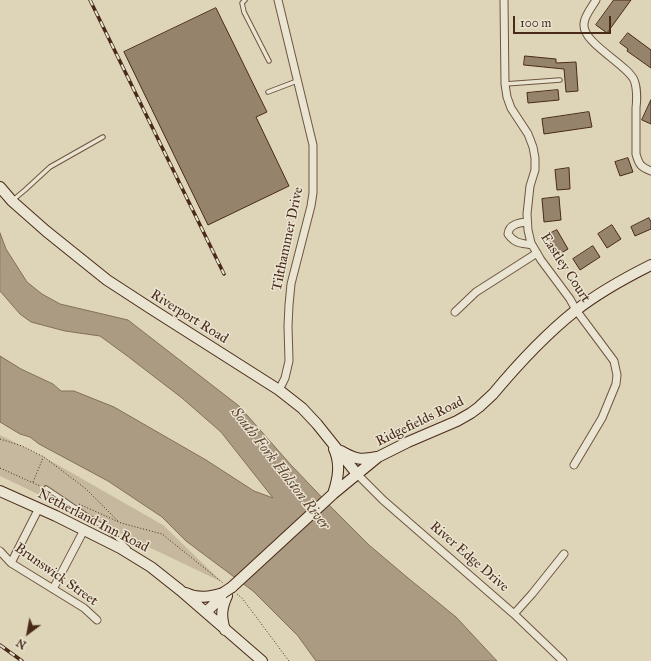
<!DOCTYPE html>
<style>
body{margin:0}
#map{position:relative;width:651px;height:661px;overflow:hidden;background:#ded5b9;font-family:"IM FELL Great Primer",serif}
canvas{display:block}
.north{position:absolute;left:8px;top:613px;width:40px;height:40px;-webkit-text-stroke:3px #eae4d2;paint-order:stroke;rotate:212deg;font-size:11px;font-weight:700;line-height:16px;text-align:center;color:#492a18}
.north::after{content:'';display:block;margin:auto;width:14px;height:18px;background:#492a18;clip-path:polygon(50% 0,100% 100%,50% 72%,0 100%)}
.scale{position:absolute;left:513px;top:16px;width:98px;height:18px;box-sizing:border-box;border:2px solid #492a18;border-top:0;padding-left:5px;font-size:12px;line-height:14px;white-space:nowrap;color:#492a18;-webkit-text-stroke:3px #eae4d2;paint-order:stroke}
</style>
<div id="map">
<canvas width="651" height="661"></canvas>
<div class="north">N</div>
<div class="scale">100 m</div>
</div>
<script>
const g = document.querySelector('canvas').getContext('2d');
g.lineJoin = 'round';
function fillPath(path, color) {
  g.fillStyle = color;
  g.fill(path, 'evenodd');
}
function strokePath(path, color, width, dash) {
  g.strokeStyle = color;
  g.lineWidth = width;
  g.lineCap = dash ? 'butt' : 'round';
  g.setLineDash(dash || []);
  g.stroke(path);
}
function label(font, color, halo, rows, align = 'center') {
  g.font = font + ' "IM FELL Great Primer",serif';
  g.lineWidth = 3;
  g.setLineDash([]);
  g.textBaseline = 'middle';
  g.strokeStyle = halo;
  g.fillStyle = color;
  for (const [text, x, y, turn = 0] of rows) {
    g.save();
    g.translate(x, y);
    g.rotate((+turn || 0) * Math.PI / 180);
    g.textAlign = isNaN(turn) ? turn : align;
    if (halo) g.strokeText(text, 0, 0);
    g.fillText(text, 0, 0);
    g.restore();
  }
}
fillPath(new Path2D(`
 M0 435 44 457 163 525 222 582 0 476Z`), '#c5b89e');
const water = new Path2D(`
 M0 233 6 249 27 282 42 294 60 304 128 320 239 406 290 464 333 509 369 545 408 578 456 617 497 661H316L298 636 253 591 186 541 162 517 108 481 39 444 30 437 20 434 0 422V356L21 369 53 384 61 391H74L114 407 206 460 254 491 273 498 221 432 182 398 126 355 100 336 65 331 31 322 20 314 0 291Z`);
fillPath(water, '#ab9b82');
strokePath(water, '#846e58', 1);
const building = new Path2D(`
 M614 0H631L607 33 596 25Z
 M216 8 267 112 256 117 289 186 208 225 124 52Z
 M628 33 651 50V68L627 51 628 49 620 43Z
 M525 56 556 59V63L576 62 578 91 566 92 564 69 524 65Z
 M558 90 559 100 528 103 527 93Z
 M651 100V124L642 120Z
 M589 112 592 127 544 134 542 119Z
 M628 158 633 172 620 176 615 162Z
 M569 168 570 189 557 190 555 170Z
 M559 197 561 220 544 222 542 199Z
 M649 218 651 222V229L635 236 631 227Z
 M612 225 621 239 607 248 598 234Z
 M557 230 568 249 558 255 547 235Z
 M593 246 600 257 580 270 573 259Z`);
fillPath(building, '#96836c');
strokePath(building, '#492a18', 1);
const lane = new Path2D(`
 M245 0 242 3 244 12 269 61
 M505 84 560 80
 M268 92 297 81
 M13 200 25 190 50 167 103 137
 M46 488 108 530 128 548`);
const street = new Path2D(`
 M278 0 313 145V193L311 206 291 284 289 305 288 326 289 361 285 378 279 390
 M504 0 505 84 507 97 511 108 528 134 533 147 535 158V170L530 186 527 214 528 230 531 243 541 260 570 299 576 310 614 361 617 375 616 384 602 418 574 465
 M596 0C592 7 584 16 584 24 582 43 627 64 634 80 637 87 637 100 636 108 636 123 636 139 636 154 639 165 641 167 651 171
 M527 222C519 223 509 224 508 234 515 244 521 243 532 245
 M455 312 476 292 537 253
 M357 474 383 500 514 614 563 661
 M0 551 11 563 84 608 97 620
 M11 563 39 508
 M53 589 84 530
 M514 614 532 594 564 554`);
const secondary = new Path2D(`
 M0 187 12 201 46 231 107 280 150 308 279 390 302 408 317 424 357 474
 M341 451C356 460 361 460 377 457
 M0 491 56 516 120 548 151 567 180 590 262 661
 M333 494C338 479 341 464 334 449
 M232 587 333 494 378 457 408 442 457 421 471 413 479 407 493 394C518 364 545 335 575 311 598 293 625 278 651 265
 M186 593C198 599 210 597 223 593
 M206 612 225 594
 M225 630C221 617 221 609 227 596`);
strokePath(lane, '#6e5540', 5.5);
strokePath(street, '#6e5540', 9);
strokePath(secondary, '#492a18', 12);
strokePath(new Path2D(`
 M0 439 22 446 44 457 86 489 119 522
 M0 468 40 486
 M33 482 43 458
 M79 504 121 523 162 534 223 583
 M237 594 242 598 289 661`), '#492a18', 1, [1, 2]);
strokePath(lane, '#eae4d2', 3.5);
strokePath(street, '#eae4d2', 7);
strokePath(secondary, '#eae4d2', 10);
const rail = new Path2D(`
 M90 0 224 274
 M0 645 22 661`);
strokePath(rail, '#492a18', 3.5);
strokePath(rail, '#eae4d2', 2, [6]);
const secondaryBridge = new Path2D(`
 M223 593 232 587`);
strokePath(secondaryBridge, '#492a18', 12, []);
strokePath(secondaryBridge, '#eae4d2', 10);
label('14px', '#492a18', '#eae4d2', [
 ["Tilthammer Drive",288,239,-78],
 ["Eastley Court",565,268,57],
 ["Riverport Road",189,317,32],
 ["Ridgefields Road",420,422,-26],
 ["Netherland Inn Road",93,521,27],
 ["River Edge Drive",469,557,41],
 ["Brunswick Street",56,575,35]
]);
label('italic 15px', '#624632', '#eae4d2', [
 ["South Fork Holston River",280,469,52]
]);
</script>
